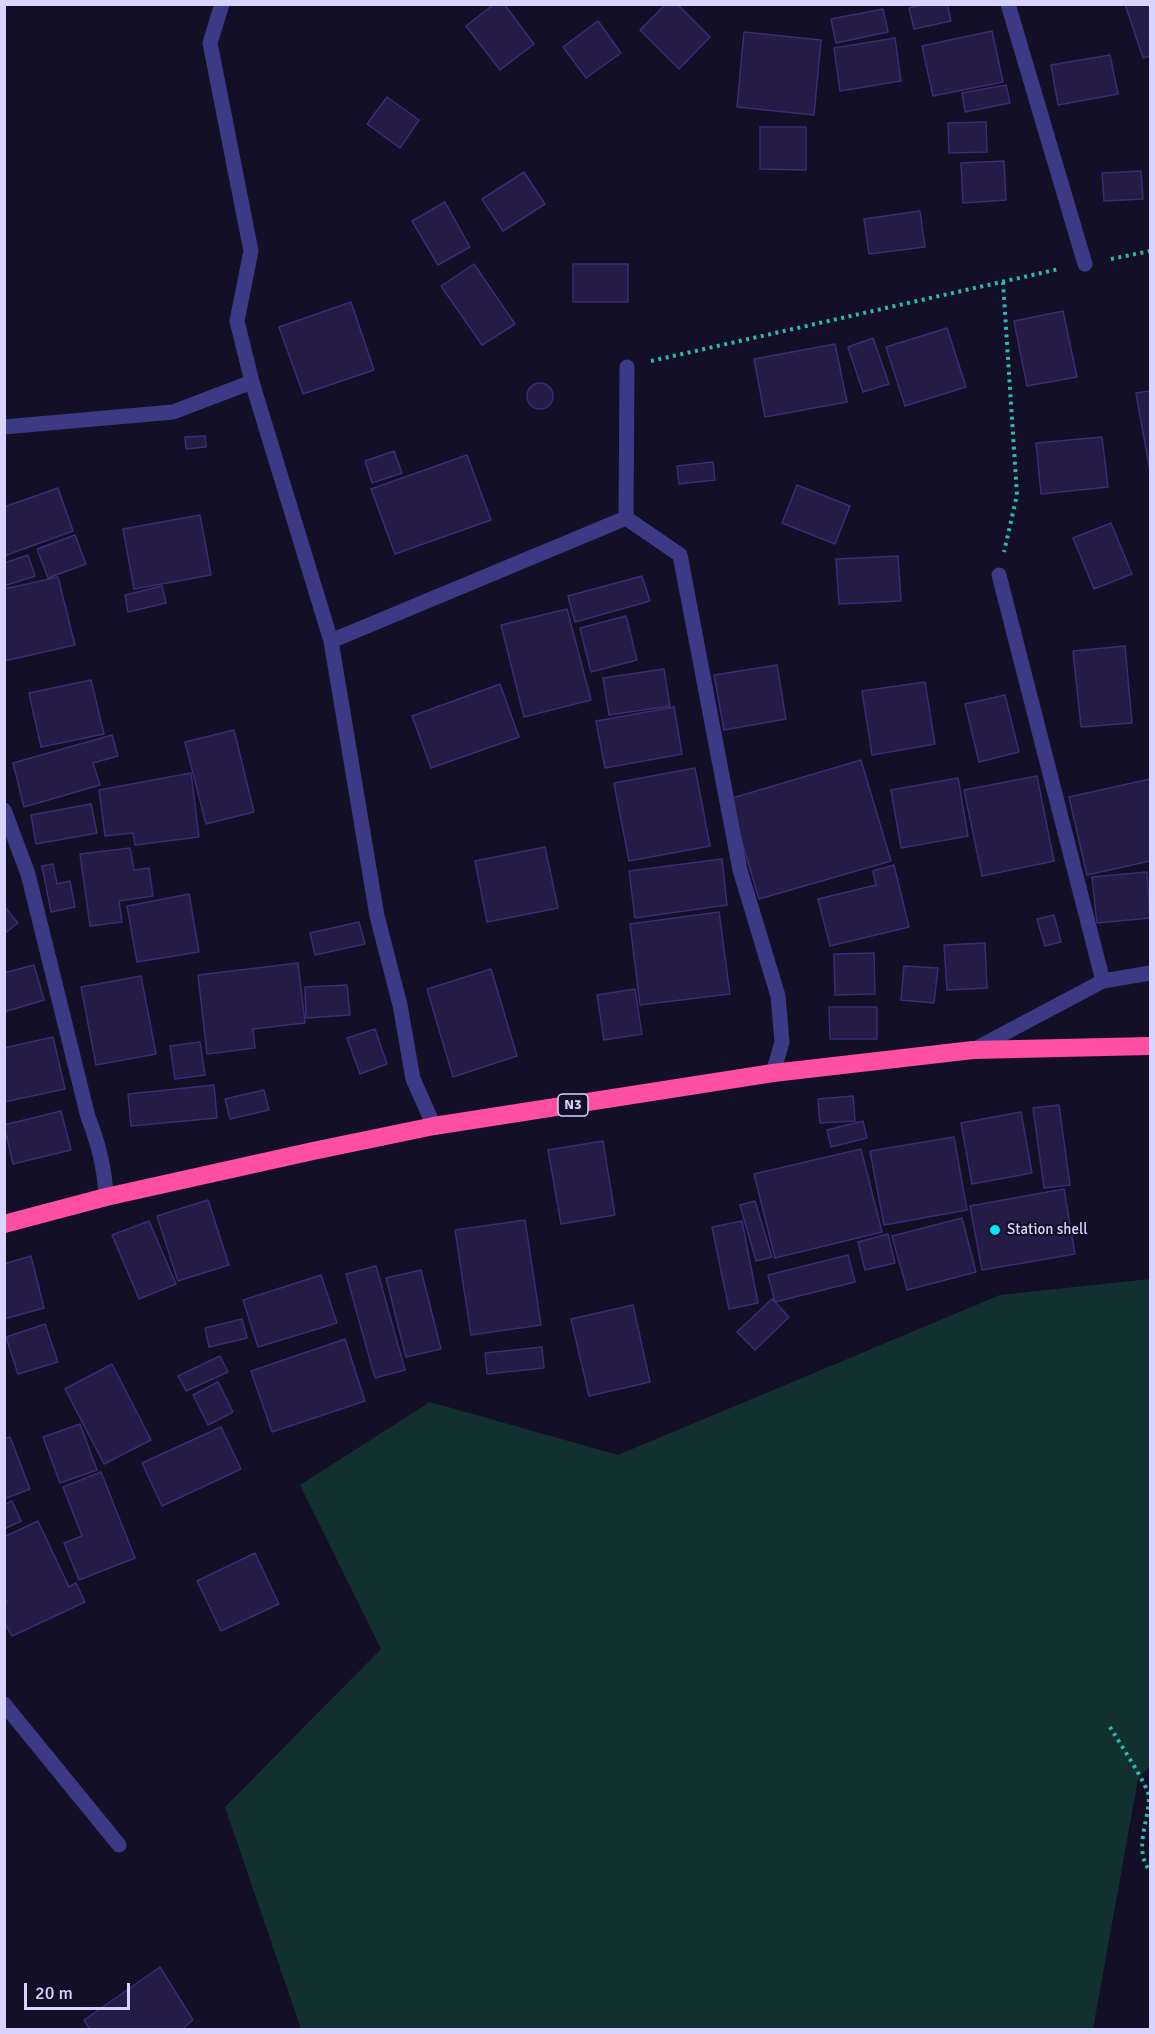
<!DOCTYPE html>
<style>
body{margin:0}
#map{position:relative;width:1155px;height:2034px;overflow:hidden;background:#130f26;font-family:Signika,sans-serif}
canvas{display:block}
.frame{position:absolute;inset:0;border:6px solid #d9d4ff;pointer-events:none}
.scale{position:absolute;left:24px;top:1983px;width:106px;height:27px;box-sizing:border-box;border:3px solid #d9d4ff;border-top:0;padding-left:8px;font-size:18px;line-height:21px;white-space:nowrap;color:#d9d4ff;-webkit-text-stroke:4px #130f26;paint-order:stroke}
</style>
<div id="map">
<canvas width="1155" height="2034"></canvas>
<div class="frame"></div>
<div class="scale">20 m</div>
</div>
<script>
const g = document.querySelector('canvas').getContext('2d');
g.lineJoin = 'round';
function fillPath(path, color) {
  g.fillStyle = color;
  g.fill(path, 'evenodd');
}
function strokePath(path, color, width, dash) {
  g.strokeStyle = color;
  g.lineWidth = width;
  g.lineCap = dash ? 'butt' : 'round';
  g.setLineDash(dash || []);
  g.stroke(path);
}
function label(font, color, halo, rows, align = 'center') {
  g.font = font + ' Signika,sans-serif';
  g.lineWidth = 4.5;
  g.setLineDash([]);
  g.textBaseline = 'middle';
  g.strokeStyle = halo;
  g.fillStyle = color;
  for (const [text, x, y, turn = 0] of rows) {
    g.save();
    g.translate(x, y);
    g.rotate((+turn || 0) * Math.PI / 180);
    g.textAlign = isNaN(turn) ? turn : align;
    if (halo) g.strokeText(text, 0, 0);
    g.fillText(text, 0, 0);
    g.restore();
  }
}
fillPath(new Path2D(`
 M1150 1279V1766L1138 1779 1093 2029H301L225 1807 381 1649 300 1485 430 1402 618 1455 1000 1295Z`), '#12302f');
const building = new Path2D(`
 M494 4H504L534 44 500 70 466 26Z
 M666 4H677L710 37 679 69 640 30Z
 M926 4H947L951 21 914 29 909 8Z
 M1125 4H1150V56L1143 58Z
 M883 9 888 32 836 43 831 19Z
 M598 21 621 53 586 78 563 47Z
 M992 31 1003 82 933 96 922 46Z
 M744 32 821 40 814 115 737 107Z
 M895 38 901 81 840 91 834 48Z
 M1110 55 1118 94 1058 105 1051 65Z
 M1006 85 1010 103 965 112 962 93Z
 M387 97 419 120 400 148 367 124Z
 M986 122 987 152 949 153 948 123Z
 M760 127H806V170L760 169Z
 M1004 161 1006 200 963 203 961 163Z
 M1141 171 1143 199 1104 201 1102 173Z
 M524 172 545 204 503 231 482 199Z
 M445 202 470 247 438 265 412 221Z
 M920 211 925 247 869 254 864 219Z
 M474 264 515 324 482 345 441 286Z
 M573 264H628V302H573Z
 M351 302 374 370 303 394 279 327Z
 M1063 311 1077 377 1027 386 1014 321Z
 M947 328 966 387 905 406 886 347Z
 M873 338 889 384 863 392 848 347Z
 M835 344 847 402 765 417 754 359Z
 M527 396a13 13 0 1 1 26 0a13 13 0 1 1-26 0Z
 M1150 391V471L1136 393Z
 M205 436 206 447 186 449 185 437Z
 M1102 437 1108 487 1041 494 1036 443Z
 M394 451 402 473 372 483 365 461Z
 M467 455 491 520 395 554 371 489Z
 M713 462 715 480 679 484 677 466Z
 M797 485 850 506 835 544 782 523Z
 M58 488 73 531 4 556V507Z
 M200 515 211 575 134 589 123 529Z
 M1111 523 1132 574 1094 589 1073 538Z
 M75 535 86 564 48 578 37 549Z
 M28 555 35 576 4 586V563Z
 M898 556 901 601 839 604 836 559Z
 M642 576 650 601 575 622 568 596Z
 M58 577 75 645 4 661V589Z
 M162 586 166 603 128 612 125 595Z
 M567 609 591 700 524 717 501 625Z
 M626 616 637 660 591 672 580 628Z
 M1125 646 1132 723 1081 727 1073 651Z
 M777 665 786 719 724 730 714 675Z
 M664 669 670 706 609 715 603 678Z
 M91 680 104 734 41 747 29 693Z
 M925 682 935 744 872 755 862 691Z
 M500 684 519 737 431 768 412 716Z
 M1005 695 1019 752 979 762 965 704Z
 M674 707 682 754 605 768 596 721Z
 M234 730 254 812 206 824 185 742Z
 M112 735 118 756 93 763 100 785 24 807 13 763Z
 M861 760 891 861 759 899 729 799Z
 M695 768 710 846 629 861 614 783Z
 M191 773 199 837 135 845 133 833 105 836 99 790Z
 M1037 776 1054 861 982 876 964 790Z
 M958 778 968 836 901 848 891 790Z
 M1150 779V861L1087 875 1069 797Z
 M91 804 97 833 36 844 31 815Z
 M545 847 558 908 487 922 475 861Z
 M130 848 134 870 149 868 153 896 119 901 122 922 90 926 80 854Z
 M722 859 727 905 635 918 629 871Z
 M53 864 57 884 70 881 75 907 51 912 42 866Z
 M894 865 909 927 830 946 818 899 876 885 873 871Z
 M1147 872 1150 918 1097 923 1092 877Z
 M189 894 199 952 137 962 127 906Z
 M4 906 18 923 4 934Z
 M719 912 730 994 640 1005 630 924Z
 M1054 915 1061 942 1045 946 1037 919Z
 M359 922 365 944 315 955 310 933Z
 M985 943 987 988 947 990 944 945Z
 M874 953 875 994 835 995 834 954Z
 M298 963 305 1023 253 1029 255 1048 207 1054 198 975Z
 M34 965 44 1000 4 1012V973Z
 M904 966 938 968 934 1003 901 1000Z
 M491 969 517 1056 453 1077 427 989Z
 M141 976 156 1054 96 1065 81 987Z
 M347 985 350 1015 306 1018 305 987Z
 M635 989 642 1034 604 1040 597 995Z
 M829 1007H877V1039H830Z
 M375 1029 387 1064 360 1074 347 1038Z
 M53 1037 65 1089 4 1102V1048Z
 M200 1042 205 1075 175 1079 170 1046Z
 M214 1085 217 1118 131 1126 128 1094Z
 M264 1090 269 1110 230 1119 225 1099Z
 M853 1096 855 1121 820 1123 818 1099Z
 M1059 1105 1070 1185 1044 1188 1033 1108Z
 M61 1111 71 1150 13 1164 4 1125Z
 M1021 1112 1032 1173 972 1184 961 1123Z
 M863 1121 867 1138 831 1147 827 1130Z
 M954 1137 967 1210 884 1225 870 1151Z
 M603 1141 615 1215 561 1224 548 1150Z
 M861 1149 882 1232 775 1258 754 1174Z
 M1064 1189 1075 1254 982 1270 970 1206Z
 M208 1200 229 1265 178 1281 157 1216Z
 M755 1201 772 1257 756 1261 740 1205Z
 M962 1218 976 1272 907 1290 892 1236Z
 M525 1220 541 1325 471 1335 455 1230Z
 M149 1221 176 1284 139 1299 112 1235Z
 M742 1221 758 1303 729 1309 712 1227Z
 M888 1234 895 1263 865 1270 858 1242Z
 M848 1255 855 1282 775 1302 768 1275Z
 M31 1256 44 1308 4 1319V1264Z
 M376 1266 405 1370 375 1378 346 1274Z
 M421 1270 441 1349 406 1357 386 1278Z
 M321 1275 337 1323 258 1347 243 1300Z
 M772 1299 789 1317 755 1350 737 1332Z
 M633 1305 650 1382 589 1396 571 1319Z
 M242 1319 247 1338 209 1347 205 1328Z
 M45 1324 58 1362 18 1374 6 1337Z
 M345 1339 365 1401 272 1432 251 1371Z
 M542 1347 544 1368 487 1374 485 1353Z
 M220 1356 228 1372 186 1391 178 1376Z
 M112 1364 151 1440 104 1464 65 1389Z
 M218 1382 233 1412 208 1425 193 1395Z
 M80 1424 97 1470 60 1483 43 1437Z
 M221 1427 241 1469 162 1506 142 1463Z
 M10 1437 30 1489 4 1499V1439Z
 M101 1472 135 1558 79 1580 64 1543 82 1536 63 1487Z
 M12 1501 21 1521 4 1529V1505Z
 M38 1521 69 1587 76 1583 85 1602 12 1636 4 1622V1603L7 1602 4 1597V1537Z
 M255 1553 279 1604 221 1631 197 1581Z
 M160 1967 193 2020 181 2030H90L84 2020Z`);
fillPath(building, '#241b47');
strokePath(building, '#3b2d73', 1.5);
strokePath(new Path2D(`
 M1111 259 1150 251
 M1003 282 1017 495 1004 552
 M651 361 1059 269
 M1110 1727C1117 1739 1149 1787 1149 1797 1149 1821 1133 1849 1150 1871`), '#2fb8b0', 4, [3, 4.5]);
strokePath(new Path2D(`
 M4 1704 119 1845`), '#3d3a85', 15);
strokePath(new Path2D(`
 M222 4 210 43 251 251 237 321 252 382 331 641 377 916 400 1005 413 1079 434 1126
 M1008 4 1085 264
 M4 427 173 412 252 382
 M626 518 627 367
 M999 575 1103 981
 M331 641 626 518 680 555 740 870 778 996 782 1042 773 1073
 M4 810 28 874 88 1117C98 1142 105 1171 106 1197
 M973 1050 1103 981 1150 973`), '#3d3a85', 15);
strokePath(new Path2D(`
 M4 1224 106 1197 313 1151 434 1126 773 1073 973 1050 1150 1046`), '#ff4fa3', 18);
for (const [x, y, r, color] of [
 [995,1230,6,"#00e5ff"]
]) {
  const dot = new Path2D();
  dot.arc(x, y, r, 0, 2 * Math.PI);
  g.fillStyle = color;
  g.fill(dot);
  strokePath(dot, '#130f26', 2);
}
for (const [x, y, w] of [
 [573,1105,30]
]) {
  const box = new Path2D();
  box.roundRect(x - w / 2, y - 11, w, 22, 4.5);
  g.fillStyle = '#130f26';
  g.fill(box);
  strokePath(box, '#d9d4ff', 1.5);
}
label('bold 14px', '#d9d4ff', null, [
 ["N3",573,1105]
]);
label('15px', '#d9d4ff', '#130f26', [
 ["Station shell",1007,1230]
], 'left');
</script>
